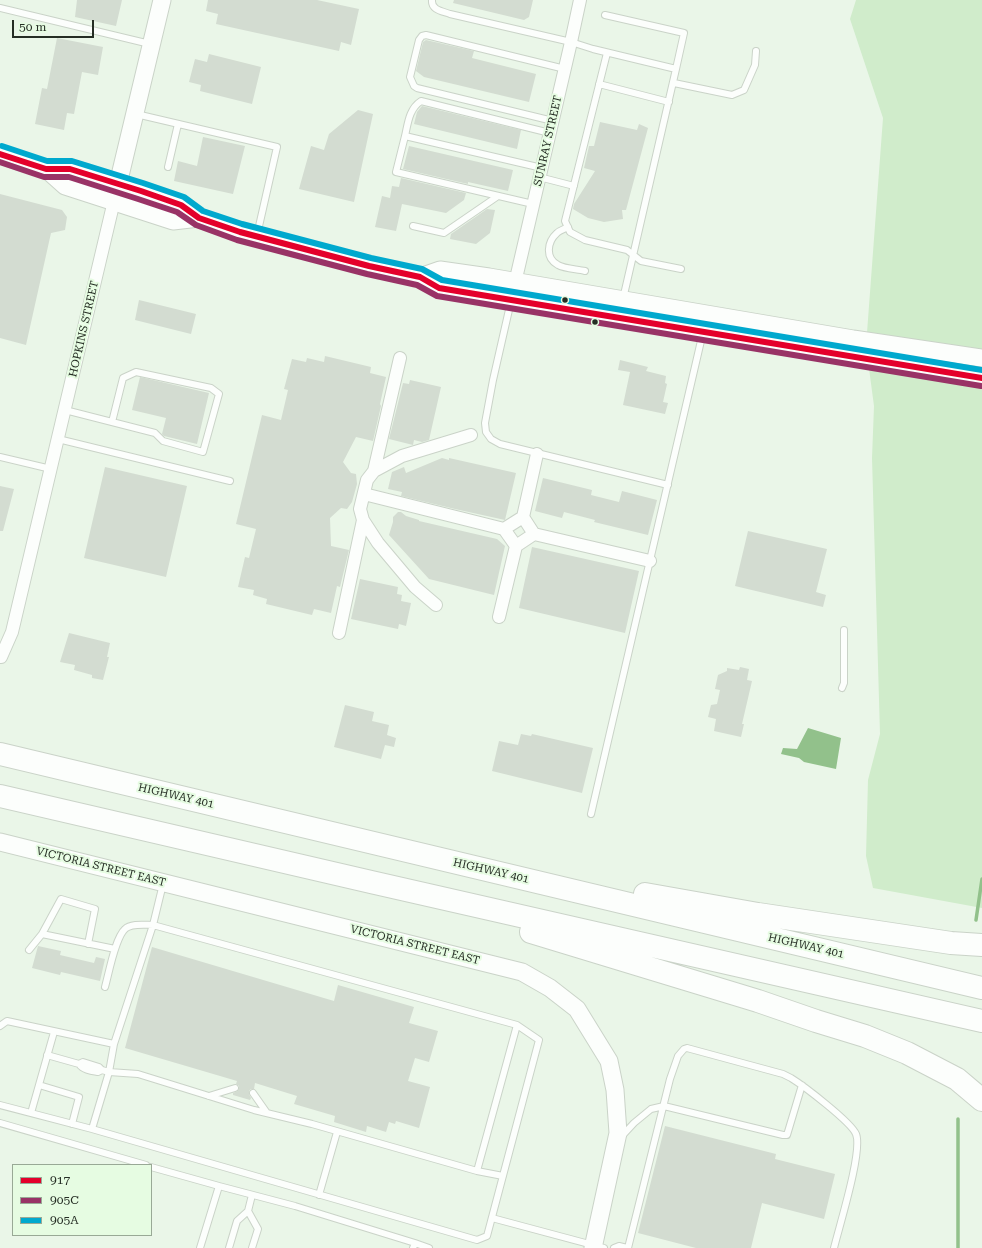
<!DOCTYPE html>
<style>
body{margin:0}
#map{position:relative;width:982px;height:1248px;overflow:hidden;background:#eaf6e8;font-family:"Roboto Serif",serif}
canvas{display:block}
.legend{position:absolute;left:12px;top:1164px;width:140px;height:72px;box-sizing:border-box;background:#e6fce2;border:1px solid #99a996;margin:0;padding:5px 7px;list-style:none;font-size:12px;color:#252d24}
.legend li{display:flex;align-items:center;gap:8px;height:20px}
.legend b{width:20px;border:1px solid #99a996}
.scale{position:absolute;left:12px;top:20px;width:82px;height:18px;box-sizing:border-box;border:2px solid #252d24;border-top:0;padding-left:5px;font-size:12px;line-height:14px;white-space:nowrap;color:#252d24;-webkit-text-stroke:3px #e6fce2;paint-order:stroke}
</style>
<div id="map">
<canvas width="982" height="1248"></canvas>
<ul class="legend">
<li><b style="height:5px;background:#e4002b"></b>917</li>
<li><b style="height:5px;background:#936"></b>905C</li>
<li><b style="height:5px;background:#00a9ce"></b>905A</li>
</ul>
<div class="scale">50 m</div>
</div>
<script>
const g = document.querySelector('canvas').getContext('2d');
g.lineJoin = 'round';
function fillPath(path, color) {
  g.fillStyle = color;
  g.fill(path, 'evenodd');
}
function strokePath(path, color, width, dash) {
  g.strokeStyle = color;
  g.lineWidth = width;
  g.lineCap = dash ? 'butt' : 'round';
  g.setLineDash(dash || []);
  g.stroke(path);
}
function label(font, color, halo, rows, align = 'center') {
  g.font = font + ' "Roboto Serif",serif';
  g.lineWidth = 4;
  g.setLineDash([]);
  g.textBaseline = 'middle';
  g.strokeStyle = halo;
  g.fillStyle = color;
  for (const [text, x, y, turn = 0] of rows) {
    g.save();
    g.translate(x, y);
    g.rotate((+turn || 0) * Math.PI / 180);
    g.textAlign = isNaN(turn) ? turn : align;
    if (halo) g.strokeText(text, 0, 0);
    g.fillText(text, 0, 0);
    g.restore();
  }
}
fillPath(new Path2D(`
 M856 0H982V908L873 888 866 856 868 780 880 734 872 458 874 406 866 346 883 118 850 19Z`), '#d0eccb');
fillPath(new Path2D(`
 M808 728 841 738 836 769 804 762 799 758 781 754 783 748 797 749Z`), '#92c18b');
strokePath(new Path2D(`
 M976 920 982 879
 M958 1248V1119`), '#92c18b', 3.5);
fillPath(new Path2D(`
 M77 0H122L116 26 75 17Z
 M208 0H317L359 9 351 45 341 42 339 51 216 24 218 14 206 11Z
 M454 0H533L529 17 524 20 453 3Z
 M57 38 103 47 98 75 82 72 74 114 67 113 64 130 35 124 42 88 47 89Z
 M426 40 474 51 472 58 536 74 529 102 424 77 416 71 423 42Z
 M209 54 261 67 252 104 200 91 201 85 189 82 195 59 207 62Z
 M422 106 521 130 517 149 414 124 417 112Z
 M358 110 373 114 354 202 299 189 311 146 324 150 329 134Z
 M600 122 637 130 639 124 648 128 626 210H622L623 219 604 222 588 218 573 209 574 204 595 171 584 168 589 146H594Z
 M203 137 245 146 233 194 174 181 178 161 197 166Z
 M409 146 513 170 508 191 468 182V184L403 169Z
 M401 178 466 193 464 200 446 213 402 204 396 231 375 227 382 196 390 198 392 186 399 187Z
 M0 194 62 210 67 217 65 230 51 233 26 345 0 338Z
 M487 209 495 210 490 233 476 244 450 239 451 234Z
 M139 300 196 314 191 334 135 320Z
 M325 356 371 367 370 373 386 377 380 404 381 406 373 441 356 437 343 462 351 473 356 474 357 484 352 502 347 509 341 508 330 518 331 546 349 550 340 587 337 586 331 613 314 609 312 615 266 604 267 599 253 595 254 590 238 587 245 557 249 558 256 529 236 524 262 415 281 420 288 390 284 389 292 359 306 362 307 358 324 362Z
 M620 360 648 367 646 371 666 376 665 383 667 384 663 402 668 403 665 414 623 405 630 372 618 370Z
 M140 377 209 393 197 444 164 436 162 434 166 418 132 410Z
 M410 380 441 387 429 440 422 442 414 440 413 445 389 439 403 383 409 384Z
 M442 458 449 460V458L516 473 505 520 455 509 401 496 402 492 388 489 392 472 404 467 406 473Z
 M105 467 187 486 166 577 84 558Z
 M543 478 592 490 591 495 619 502 622 491 657 500 648 535 594 522 595 520 564 512 562 518 535 511Z
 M0 486 14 489 3 531H0Z
 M398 512H401L406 516 419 520V521L497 539 505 546 494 595 429 579 389 535 393 522V517Z
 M748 531 827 549 816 592 826 595 823 607 735 586Z
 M532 547 639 571 625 633 519 608Z
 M360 579 398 587 397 594 402 595 401 601 411 603 406 626 399 624 398 629 351 619Z
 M69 633 110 643 107 657H109L103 680 92 678V675L74 670 75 665 60 662Z
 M740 667 749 669 747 680 752 681 742 724H744L741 737 714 731 716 719 708 717 711 705 717 704 720 690 715 689 718 675 727 671V668L739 670Z
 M345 705 374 712 372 721 389 725 387 735 396 738 394 747 385 745 381 759 334 747Z
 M521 734 531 736 532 734 593 748 582 793 492 771 499 741 518 745Z
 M38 946 61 951 60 955 94 963 96 957 105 959 100 981 61 972 60 975 32 968Z
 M152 947 334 1001 338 985 414 1007 409 1023 438 1031 429 1062 415 1058 408 1081 430 1087 419 1128 396 1121 395 1124 389 1122 386 1132 367 1126 366 1132 334 1122 335 1116 294 1104 297 1096 255 1083 254 1089H251L249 1091V1094L251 1098 250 1100 233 1095V1093L238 1091 239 1089V1086L236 1084 237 1081 125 1048Z
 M665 1126 776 1154 775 1159 835 1174 824 1219 762 1203 751 1248H696L638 1233Z`), '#d3dcd1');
const lane = new Path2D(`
 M432 0C431 10 442 11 450 14L571 42 593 49 676 69 623 299
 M0 8 150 44
 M605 15 684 33 676 69
 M607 53 565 221 570 232 585 240 627 250 641 261 681 269
 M674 83 732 95 744 90 755 65 756 51
 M599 84 669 102
 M136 114 277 147 257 235
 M553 121 417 88 414 86 410 77 419 40 422 36 426 35 565 69
 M405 136 396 172 533 204
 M168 167 178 124
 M542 168 405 136C408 123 409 109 421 101L550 133
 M539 177 574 186
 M413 226 444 233 498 196
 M568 227C565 229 560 230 557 233 547 242 545 258 558 265 565 269 577 269 585 271
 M511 301 493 380 485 423 486 432 491 439 500 444 668 485
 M65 410 155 433 163 441 203 452 219 394 211 388 136 372 123 378 112 422
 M58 439 230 481
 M0 457 51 469
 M842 688 844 683V630
 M591 814 707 315
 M88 944 95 909 61 899 42 934 115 949
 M29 950 42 934
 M105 987C109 973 115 938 125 929 131 923 145 925 153 925L517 1025 539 1040 487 1236 477 1240 92 1129 109 1072 114 1044 153 925 163 884
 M0 1026 7 1021 114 1044
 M47 1055 79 1064C83 1070 92 1071 98 1072L102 1070
 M79 1064 83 1062 99 1067 102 1070 109 1072 138 1074 254 1110 312 1124 477 1171 503 1176
 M39 1085 79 1097 72 1124
 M253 1093 267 1113
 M209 1096 235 1088
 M0 1105 92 1129
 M31 1113 54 1032
 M0 1123 146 1165
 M621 1137 634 1123 651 1109 664 1106 783 1135H787L802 1085
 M151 1167 219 1186 200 1248
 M477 1171 517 1025
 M219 1186 295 1206 415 1243
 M319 1195 337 1132
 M248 1211 258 1229 252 1248
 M492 1218 604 1248
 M229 1248 237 1221 248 1211 252 1195
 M413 1248 415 1243 429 1248
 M614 1248 619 1246 627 1248
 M628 1248 670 1079 678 1056 684 1049 687 1048 783 1074 791 1078C804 1086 851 1122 856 1134 863 1151 839 1227 834 1248`);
const street = new Path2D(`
 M511 300 571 42 580 0
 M374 471 400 358
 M364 494 504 529
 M523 517 537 454
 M534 534 650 561
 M436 605 415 587 378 543 363 520 360 509 367 480 374 471 402 456 471 435
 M499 617 516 546 534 534 523 517 504 529 516 546
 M339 633 363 520
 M0 657H1L12 632 118 184`);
const secondary = new Path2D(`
 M0 154 46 169H70L141 191 181 205 199 218 240 232 369 266 420 277 439 288 982 378
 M46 169 65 186 173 221 199 218
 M118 184 162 0
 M420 277 440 270 489 277 853 339 982 358
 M0 842 522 972 550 988 577 1009 609 1061 615 1090 618 1133 593 1248`);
const highway = new Path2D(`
 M0 754 982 988
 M0 796 371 882 982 1021
 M645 894 758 914 951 943 982 945
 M531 932 758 1001 816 1021 865 1036 907 1053 957 1079 982 1100`);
strokePath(lane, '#cad3c8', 8);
strokePath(street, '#cad3c8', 14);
strokePath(secondary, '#cad3c8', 19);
strokePath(highway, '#cad3c8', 24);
strokePath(lane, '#fcfefc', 6);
strokePath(street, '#fcfefc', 12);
strokePath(secondary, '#fcfefc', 17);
strokePath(highway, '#fcfefc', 22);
strokePath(new Path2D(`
 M0 154 46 169H70L141 191 181 205 199 218 240 232 369 266 420 277 439 288 982 378`), '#e4002b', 6);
strokePath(new Path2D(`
 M0 162 44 177H69L138 199 177 212 196 225 237 240 367 274 417 285 437 296 981 386`), '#936', 6);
strokePath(new Path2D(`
 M2 146 47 161H72L143 183 184 197 203 211 242 224 371 258 422 269 442 280 982 370`), '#00a9ce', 6);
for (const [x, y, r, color] of [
 [565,300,3.5,"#252d24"],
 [595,322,3.5,"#252d24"]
]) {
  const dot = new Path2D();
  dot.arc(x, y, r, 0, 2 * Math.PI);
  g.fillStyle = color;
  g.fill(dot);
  strokePath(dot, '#e6fce2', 1.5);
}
label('11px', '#252d24', '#e6fce2', [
 ["SUNRAY STREET",548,141,-77],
 ["HOPKINS STREET",84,329,-77],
 ["HIGHWAY 401",176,796,13],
 ["VICTORIA STREET EAST",101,867,14],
 ["HIGHWAY 401",491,871,13],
 ["VICTORIA STREET EAST",415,945,14],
 ["HIGHWAY 401",806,946,13]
]);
</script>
